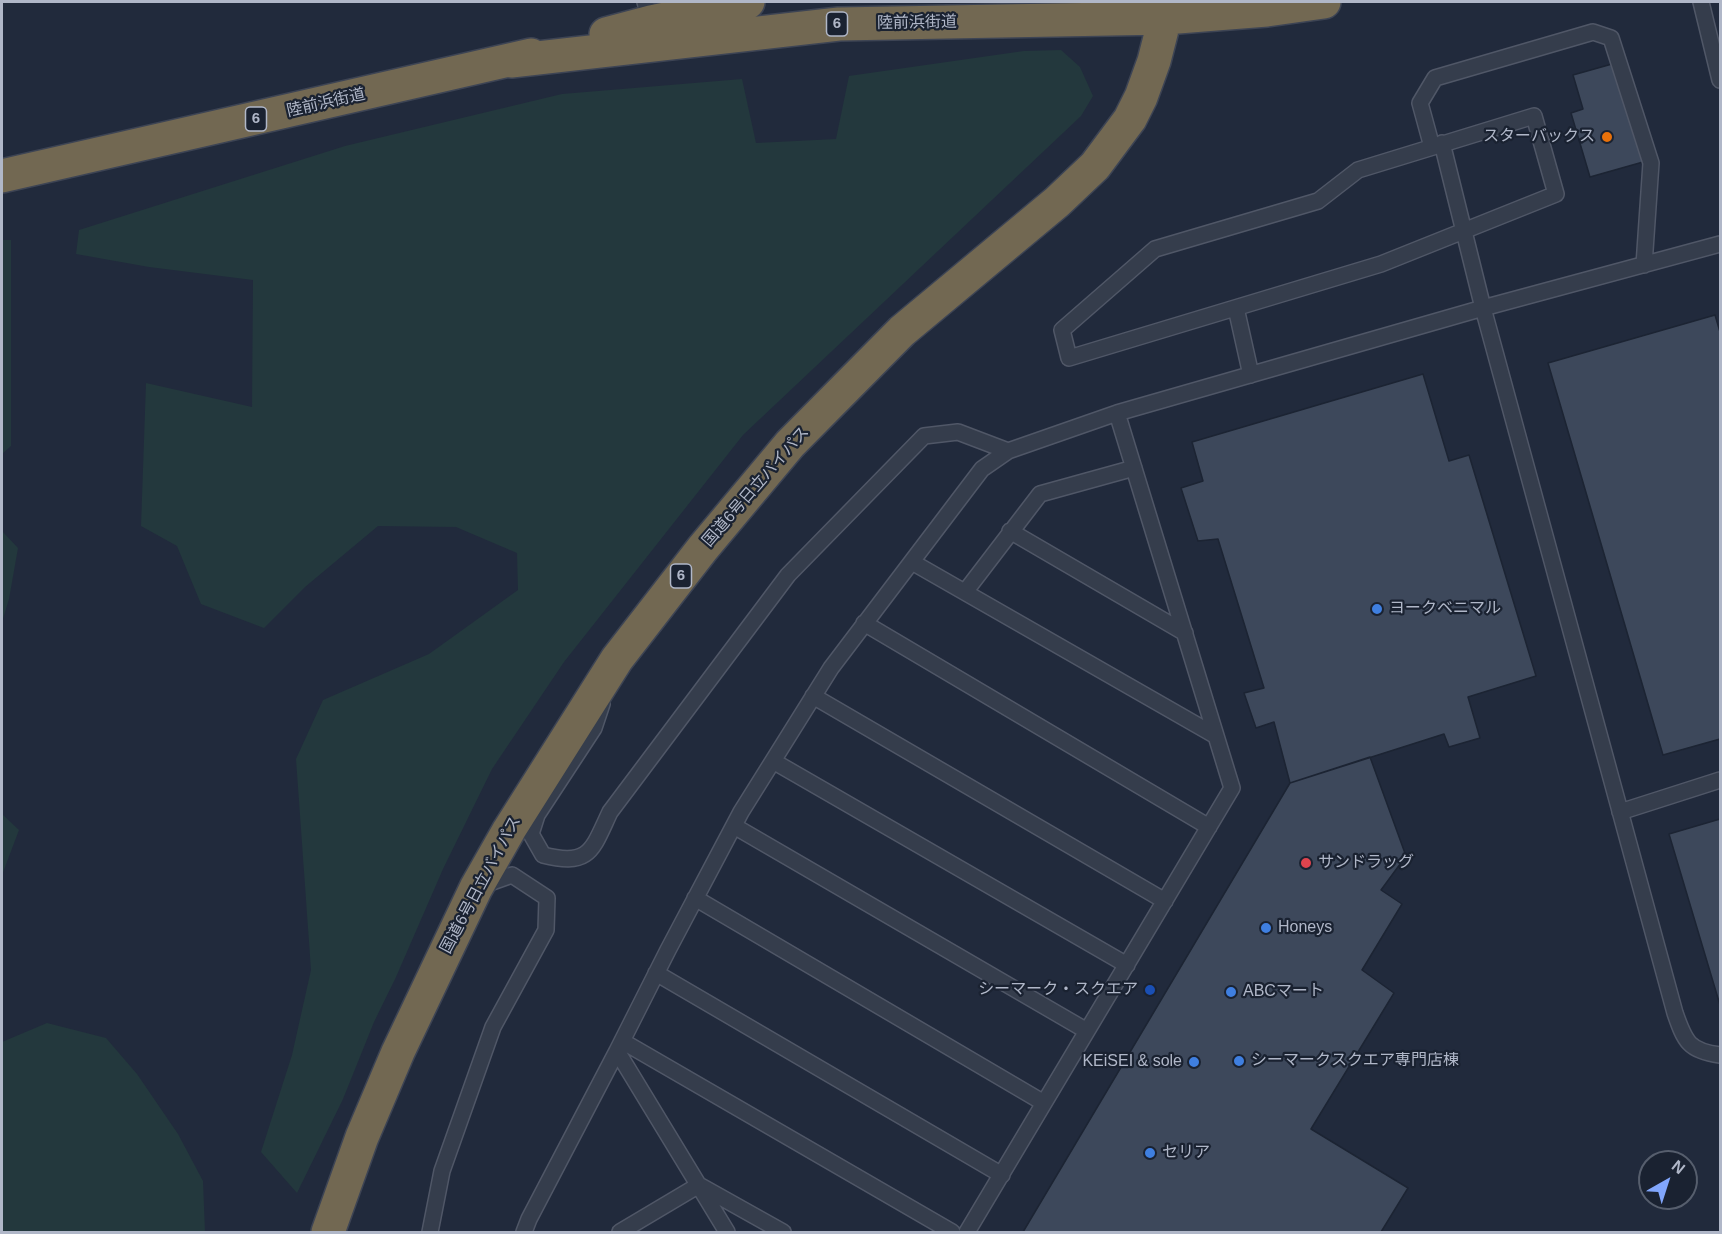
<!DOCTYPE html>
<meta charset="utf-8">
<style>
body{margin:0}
#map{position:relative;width:1722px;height:1234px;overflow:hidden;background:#212a3c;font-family:Arial,sans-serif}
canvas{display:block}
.frame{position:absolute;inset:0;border:3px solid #b0b7c8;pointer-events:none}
.north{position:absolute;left:1638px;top:1150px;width:60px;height:60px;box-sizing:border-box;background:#1a2231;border:2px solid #565e6d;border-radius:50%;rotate:39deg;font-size:16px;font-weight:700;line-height:24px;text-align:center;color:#b0b7c8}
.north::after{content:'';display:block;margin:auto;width:21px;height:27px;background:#81a6fc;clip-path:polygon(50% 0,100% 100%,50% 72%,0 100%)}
</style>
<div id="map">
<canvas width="1722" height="1234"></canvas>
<div class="frame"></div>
<div class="north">N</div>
</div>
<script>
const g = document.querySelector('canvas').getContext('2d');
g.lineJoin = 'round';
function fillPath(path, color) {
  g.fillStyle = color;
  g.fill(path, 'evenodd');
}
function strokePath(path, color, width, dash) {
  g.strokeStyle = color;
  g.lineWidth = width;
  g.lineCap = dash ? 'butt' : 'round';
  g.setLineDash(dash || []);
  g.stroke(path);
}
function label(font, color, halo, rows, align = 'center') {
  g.font = font + ' Arial,"Noto Sans JP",sans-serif';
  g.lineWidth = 4.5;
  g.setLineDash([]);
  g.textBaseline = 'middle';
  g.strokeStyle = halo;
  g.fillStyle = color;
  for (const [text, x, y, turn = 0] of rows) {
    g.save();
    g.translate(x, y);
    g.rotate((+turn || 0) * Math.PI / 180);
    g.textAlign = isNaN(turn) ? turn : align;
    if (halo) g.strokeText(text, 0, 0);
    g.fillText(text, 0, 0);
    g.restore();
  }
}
fillPath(new Path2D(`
 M1061 50 1080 67 1093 96 1081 116 743 435 564 662 492 769 443 869 396 977 374 1022 343 1099 297 1193 261 1152 292 1055 311 970 296 759 323 700 429 654 518 590 517 553 456 527 378 526 305 587 264 628 201 604 177 546 141 526 146 383 252 407 253 280 149 267 76 254 79 230 345 146 562 94 742 79 756 143 836 139 849 76 1024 51Z
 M2 240H11V446L2 454Z
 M2 531 18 548 9 599 2 622Z
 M2 814 19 830 2 875Z
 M47 1023 106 1038 137 1074 178 1134 203 1181 205 1232H2V1042Z`), '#23383d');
const building = new Path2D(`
 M1612 64 1643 162 1590 177 1571 113 1583 109 1573 75Z
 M1715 315 1720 332V739L1663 755 1548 363Z
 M1423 374 1449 461 1469 455 1536 676 1468 697 1480 738 1449 747 1444 734 1290 783 1274 722 1256 728 1244 693 1264 688 1218 539 1198 541 1181 488 1203 481 1192 442Z
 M1370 757 1406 856 1381 890 1402 904 1362 970 1394 993 1311 1129 1408 1188 1381 1232H1023L1290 783Z
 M1720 819V1005L1669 834Z`);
fillPath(building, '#3d485b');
strokePath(building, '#1c2433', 1.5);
const lane = new Path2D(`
 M645 2 651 22
 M1701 2 1720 80
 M1534 116 1556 194 1381 264 1069 358 1062 330 1155 249 1318 201 1358 170Z
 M1442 143 1483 308 1675 1013C1685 1042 1689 1051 1720 1055
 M1432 147 1420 103 1435 78 1593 32 1611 38 1651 163 1644 265
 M1236 308 1251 375
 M1010 531 1185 633
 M912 562 1216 736
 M965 592 1040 494 1134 468
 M864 623 1209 827
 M813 696 1165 901
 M602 704 594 728 537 815 531 834 543 855C590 867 592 850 610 812L788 575 924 436 958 432 1008 451
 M773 761 1127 965
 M1620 812 1720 780
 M734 826 1087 1031
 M695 898 1044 1103
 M656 973 1002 1175
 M622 1041 952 1232
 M430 1232 442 1171 493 1027 546 930 547 898 512 875 481 886
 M524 1232 529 1219 617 1051
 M620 1232 699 1185 783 1232
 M727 1232 617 1051 668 950 741 812 831 668 982 469 1008 451 1117 413 1483 308 1720 244
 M967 1232 1232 788 1117 413`);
const highway = new Path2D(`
 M606 34 651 22 748 2
 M511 61 839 24 1165 18 1267 10 1324 2
 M2 176 531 55
 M328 1232 362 1137 398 1052 476 888 509 830 617 659 703 548 790 444 902 331 1057 202 1095 166 1130 119 1141 97 1154 61 1165 18 1162 2`);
strokePath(lane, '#505767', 18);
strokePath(highway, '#3d4454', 36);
strokePath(lane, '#353d4c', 15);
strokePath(highway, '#726852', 33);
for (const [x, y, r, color] of [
 [1607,137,6,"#e8710a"],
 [1377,609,6,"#3f7fe0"],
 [1306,863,6,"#e0444e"],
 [1266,928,6,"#3f7fe0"],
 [1150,990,6,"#1a4fb4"],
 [1231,992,6,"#3f7fe0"],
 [1239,1061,6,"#3f7fe0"],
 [1194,1062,6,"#3f7fe0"],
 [1150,1153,6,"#3f7fe0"]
]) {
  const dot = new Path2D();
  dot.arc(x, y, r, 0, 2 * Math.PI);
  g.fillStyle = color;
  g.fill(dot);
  strokePath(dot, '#1a2231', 2);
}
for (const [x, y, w] of [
 [837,24,21],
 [256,119,21],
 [681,576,21]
]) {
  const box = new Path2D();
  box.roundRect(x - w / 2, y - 12, w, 24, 4.5);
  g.fillStyle = '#1a2231';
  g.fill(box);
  strokePath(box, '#b0b7c8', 1.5);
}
label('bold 15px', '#b0b7c8', null, [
 ["6",837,24],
 ["6",256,119],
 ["6",681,576]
]);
label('16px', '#b0b7c8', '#1a2231', [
 ["陸前浜街道",917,23,-1],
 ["陸前浜街道",326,103,-13],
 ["国道6号日立バイパス",756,487,-49],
 ["国道6号日立バイパス",481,885,-62]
]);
label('16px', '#b0b7c8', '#1a2231', [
 ["スターバックス",1595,137,"right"],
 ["ヨークベニマル",1389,609],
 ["サンドラッグ",1318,863],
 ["Honeys",1278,928],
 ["シーマーク・スクエア",1138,990,"right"],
 ["ABCマート",1243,992],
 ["シーマークスクエア専門店棟",1251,1061],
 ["KEiSEI & sole",1182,1062,"right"],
 ["セリア",1162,1153]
], 'left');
</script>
